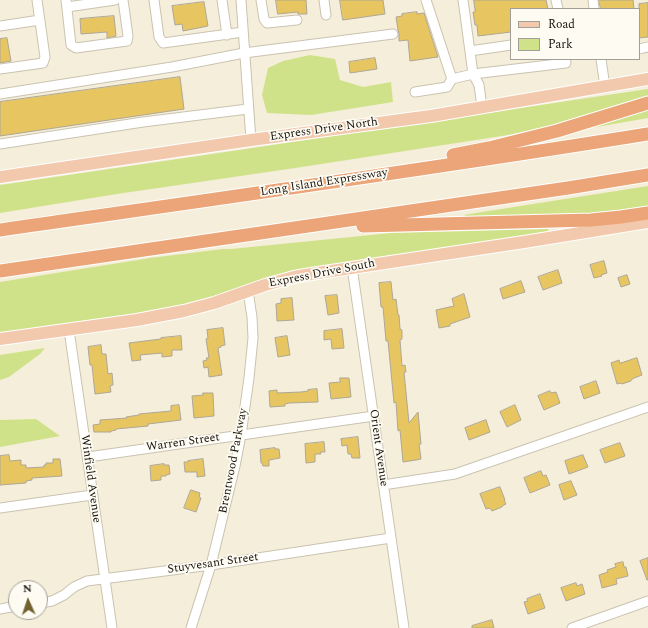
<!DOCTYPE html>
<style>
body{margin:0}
#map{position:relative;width:648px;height:628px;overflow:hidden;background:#f5eeda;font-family:Spectral,serif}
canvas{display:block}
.legend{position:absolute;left:510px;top:8px;width:130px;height:52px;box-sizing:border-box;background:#fefbf3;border:1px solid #a19f97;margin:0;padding:5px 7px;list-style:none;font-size:12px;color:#16140d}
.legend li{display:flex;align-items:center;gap:8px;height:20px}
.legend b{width:20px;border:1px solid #a19f97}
.north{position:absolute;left:8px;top:580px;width:40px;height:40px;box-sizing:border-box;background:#fefbf3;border:1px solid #a19f97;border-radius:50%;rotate:357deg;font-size:11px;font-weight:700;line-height:16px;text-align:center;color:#16140d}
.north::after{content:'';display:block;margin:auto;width:14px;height:18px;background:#72612f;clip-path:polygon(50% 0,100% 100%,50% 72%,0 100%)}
</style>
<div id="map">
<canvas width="648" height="628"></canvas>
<ul class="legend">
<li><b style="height:5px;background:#f3c9ae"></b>Road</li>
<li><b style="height:11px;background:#d0e289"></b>Park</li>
</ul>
<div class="north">N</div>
</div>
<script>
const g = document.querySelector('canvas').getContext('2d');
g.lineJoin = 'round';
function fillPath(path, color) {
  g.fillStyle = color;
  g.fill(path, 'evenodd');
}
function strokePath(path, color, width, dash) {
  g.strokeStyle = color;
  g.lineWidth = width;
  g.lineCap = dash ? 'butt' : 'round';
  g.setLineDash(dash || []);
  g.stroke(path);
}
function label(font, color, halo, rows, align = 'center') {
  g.font = font + ' Spectral,serif';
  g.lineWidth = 3.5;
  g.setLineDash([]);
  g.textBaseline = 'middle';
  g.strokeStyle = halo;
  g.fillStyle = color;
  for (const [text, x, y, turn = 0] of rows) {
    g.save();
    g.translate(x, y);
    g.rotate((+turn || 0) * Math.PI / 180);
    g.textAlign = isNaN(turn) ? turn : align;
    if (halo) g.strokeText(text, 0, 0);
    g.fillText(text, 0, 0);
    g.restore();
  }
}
fillPath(new Path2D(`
 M310 55 335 59 340 80 363 87 391 82 393 102 311 115 267 113 262 95 268 68 283 61Z
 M648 89V96L550 126 508 135 302 167 117 194 0 213V185L212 154Z
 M648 107V118L568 132Z
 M648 186V210L619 214 474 218 463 215Z
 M548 229 549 234 302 272 206 302 169 310 0 335V282L150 258 223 249H231L391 233Z
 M45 348 40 354 9 377 0 380V355Z
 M36 419 60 436 0 447V420Z`), '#d0e289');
const building = new Path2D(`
 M276 0H306L307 14H298V12L278 14Z
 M340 0H383L385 14 343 20Z
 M474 0H546L548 9H511V32L478 36 477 25H475L473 12H475Z
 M599 0H633L634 9H601Z
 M204 2 208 26 183 31 182 24 175 25 172 6Z
 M648 3V37L639 38V4Z
 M417 12V14L424 13 438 57 410 61 408 40 399 41V34L398 30 396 17 402 16V14Z
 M114 16 116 36 107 38V32L81 34 80 19Z
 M7 38 11 61 0 63V39Z
 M375 58 377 69 350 73 349 62Z
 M180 77 184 109 0 136V102Z
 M604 261 607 273 601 275 602 276 594 278 590 265Z
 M558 270 562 283 543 290 538 277Z
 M627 275 630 284 621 287 618 278Z
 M521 281 525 292 503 299 500 289Z
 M391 282 393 300 396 299 398 315H399L400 329H401L402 331V339L400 340 402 366 405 365 406 372H404L409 423 418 412 421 444H419L421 459 416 460 403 462 400 430 398 431 396 402 394 403 388 341H386L383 307H381L379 283Z
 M464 294 470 317 450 324V326L439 328 436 310 454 306 452 299Z
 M337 295 339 313 328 315 325 296Z
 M292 298 294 320 277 321 276 304 281 303V299Z
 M223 328 225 345 221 346V347L218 348 222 375 209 377 208 367 204 368 203 361 207 360 206 358H209L206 339 208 338 207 330Z
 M342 329 344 348 332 349 331 339 324 340V331Z
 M181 336 182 350H172V356L162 357V353L140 355 141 360 132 361 129 343 161 339V338Z
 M287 336 290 355 278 357 275 338Z
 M101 345 102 354H106L108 374 112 373 113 385 110 386 111 392 95 394 92 365H90L88 347Z
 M637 358 642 375 634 378 631 380V381L622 384 621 383 617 384 611 363 619 360 620 363Z
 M340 378H349L351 397 331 399 329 383 340 382Z
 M596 381 600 393 584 399 580 387Z
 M317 389 318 402 289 403 285 404V406L270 407 269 391 277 390V393L301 392 308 391V390Z
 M550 391 551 393 556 392 560 403 544 410 538 396Z
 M203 393H213L214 416 194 418 192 396 203 395Z
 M179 405 181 420 148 424V426L116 429V430L111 431V432H94L93 425 100 424V420L127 418 126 417 139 415V414L171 411V406Z
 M515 405 521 420 507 427 500 412Z
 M486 420 490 432 469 440 465 428Z
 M358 437 360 458H352L351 454H348L347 445 342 446 341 439Z
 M324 442 325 452H320L321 454H315V462L306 463 305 444Z
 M620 443 625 456 605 463 600 450Z
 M275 448V449H279L280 458 269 460V466H263L262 463H261L260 450Z
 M9 455 10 461 21 460V465H26V468L44 467V465H46V463H53V459H60L62 476 32 478V480L26 481V483L0 485V456Z
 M583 455 588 467 569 474 565 461Z
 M203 459 205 476 197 477V472H185L184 462H188V461Z
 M164 464V465H169L170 474 166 475V476H161V480L151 481 150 466Z
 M541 471 543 476 546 475 550 485 530 493 524 478Z
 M571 481 577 495 564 500 559 485Z
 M500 487 505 500H504L506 504 502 506V507L492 511 490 508 486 509 480 494Z
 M191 490 200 493 199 497 201 498 196 512 184 508Z
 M648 558V580H647L640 561Z
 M623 562 624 567H626L628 576 616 579 617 584 602 588 599 575 608 572 607 570 616 567 615 564Z
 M576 583 577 586 582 584 585 594 566 601 561 588Z
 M540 594 545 608 528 614 524 602 528 601 527 599Z
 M492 620 494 628H472V626Z`);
fillPath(building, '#e7c560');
strokePath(building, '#aea795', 1);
const minor = new Path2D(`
 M66 0 71 45 76 48 127 41 128 36 123 0
 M154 0 159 37 163 43 243 32
 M222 0 227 35
 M241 0 251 140
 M261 0 264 19 267 23 297 20
 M324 0 326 15
 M426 0 452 79 473 74 566 63 565 59
 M463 0 473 74 479 85 482 107
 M556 0 558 9
 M593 0 594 9
 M67 7 115 0
 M0 26 40 20
 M639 49 648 47
 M470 51 511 45
 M601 59 605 87
 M0 69 43 63 45 57 37 0
 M415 92 447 87 452 79
 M0 94 172 67 244 53 393 34
 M0 144 143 122 248 109
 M352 267 404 628
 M69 330 112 628
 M88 457 374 416
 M383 485 455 474 648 407
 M0 508 92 495
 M40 603 52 601 64 595 74 587 87 581 211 565 391 538
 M0 609 16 606
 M191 628 211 565 235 466 241 435 249 378 253 338 252 317 248 291
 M572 628 648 601`);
const major = new Path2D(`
 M0 177 251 140 431 116 648 79
 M0 339 137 320 184 311 214 303 265 285 294 277 311 274 524 242 648 222`);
const highway = new Path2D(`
 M453 155 489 148 557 131 648 103
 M363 226 591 220 621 217 648 213
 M0 230C216 199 432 169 648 134
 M0 271 568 188 648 175`);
strokePath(minor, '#cac3b0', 11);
strokePath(major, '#fff', 14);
strokePath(highway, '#fff', 15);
strokePath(minor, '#fff', 9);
strokePath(major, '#f3c9ae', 12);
strokePath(highway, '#eba578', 13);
label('12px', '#16140d', '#fefbf3', [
 ["Express Drive North",324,130,-8],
 ["Long Island Expressway",324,183,-9],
 ["Express Drive South",322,274,-11],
 ["Warren Street",183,443,-8],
 ["Orient Avenue",378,448,82],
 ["Brentwood Parkway",234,461,-79],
 ["Winfield Avenue",90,479,82],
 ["Stuyvesant Street",213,564,-8]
]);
</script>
